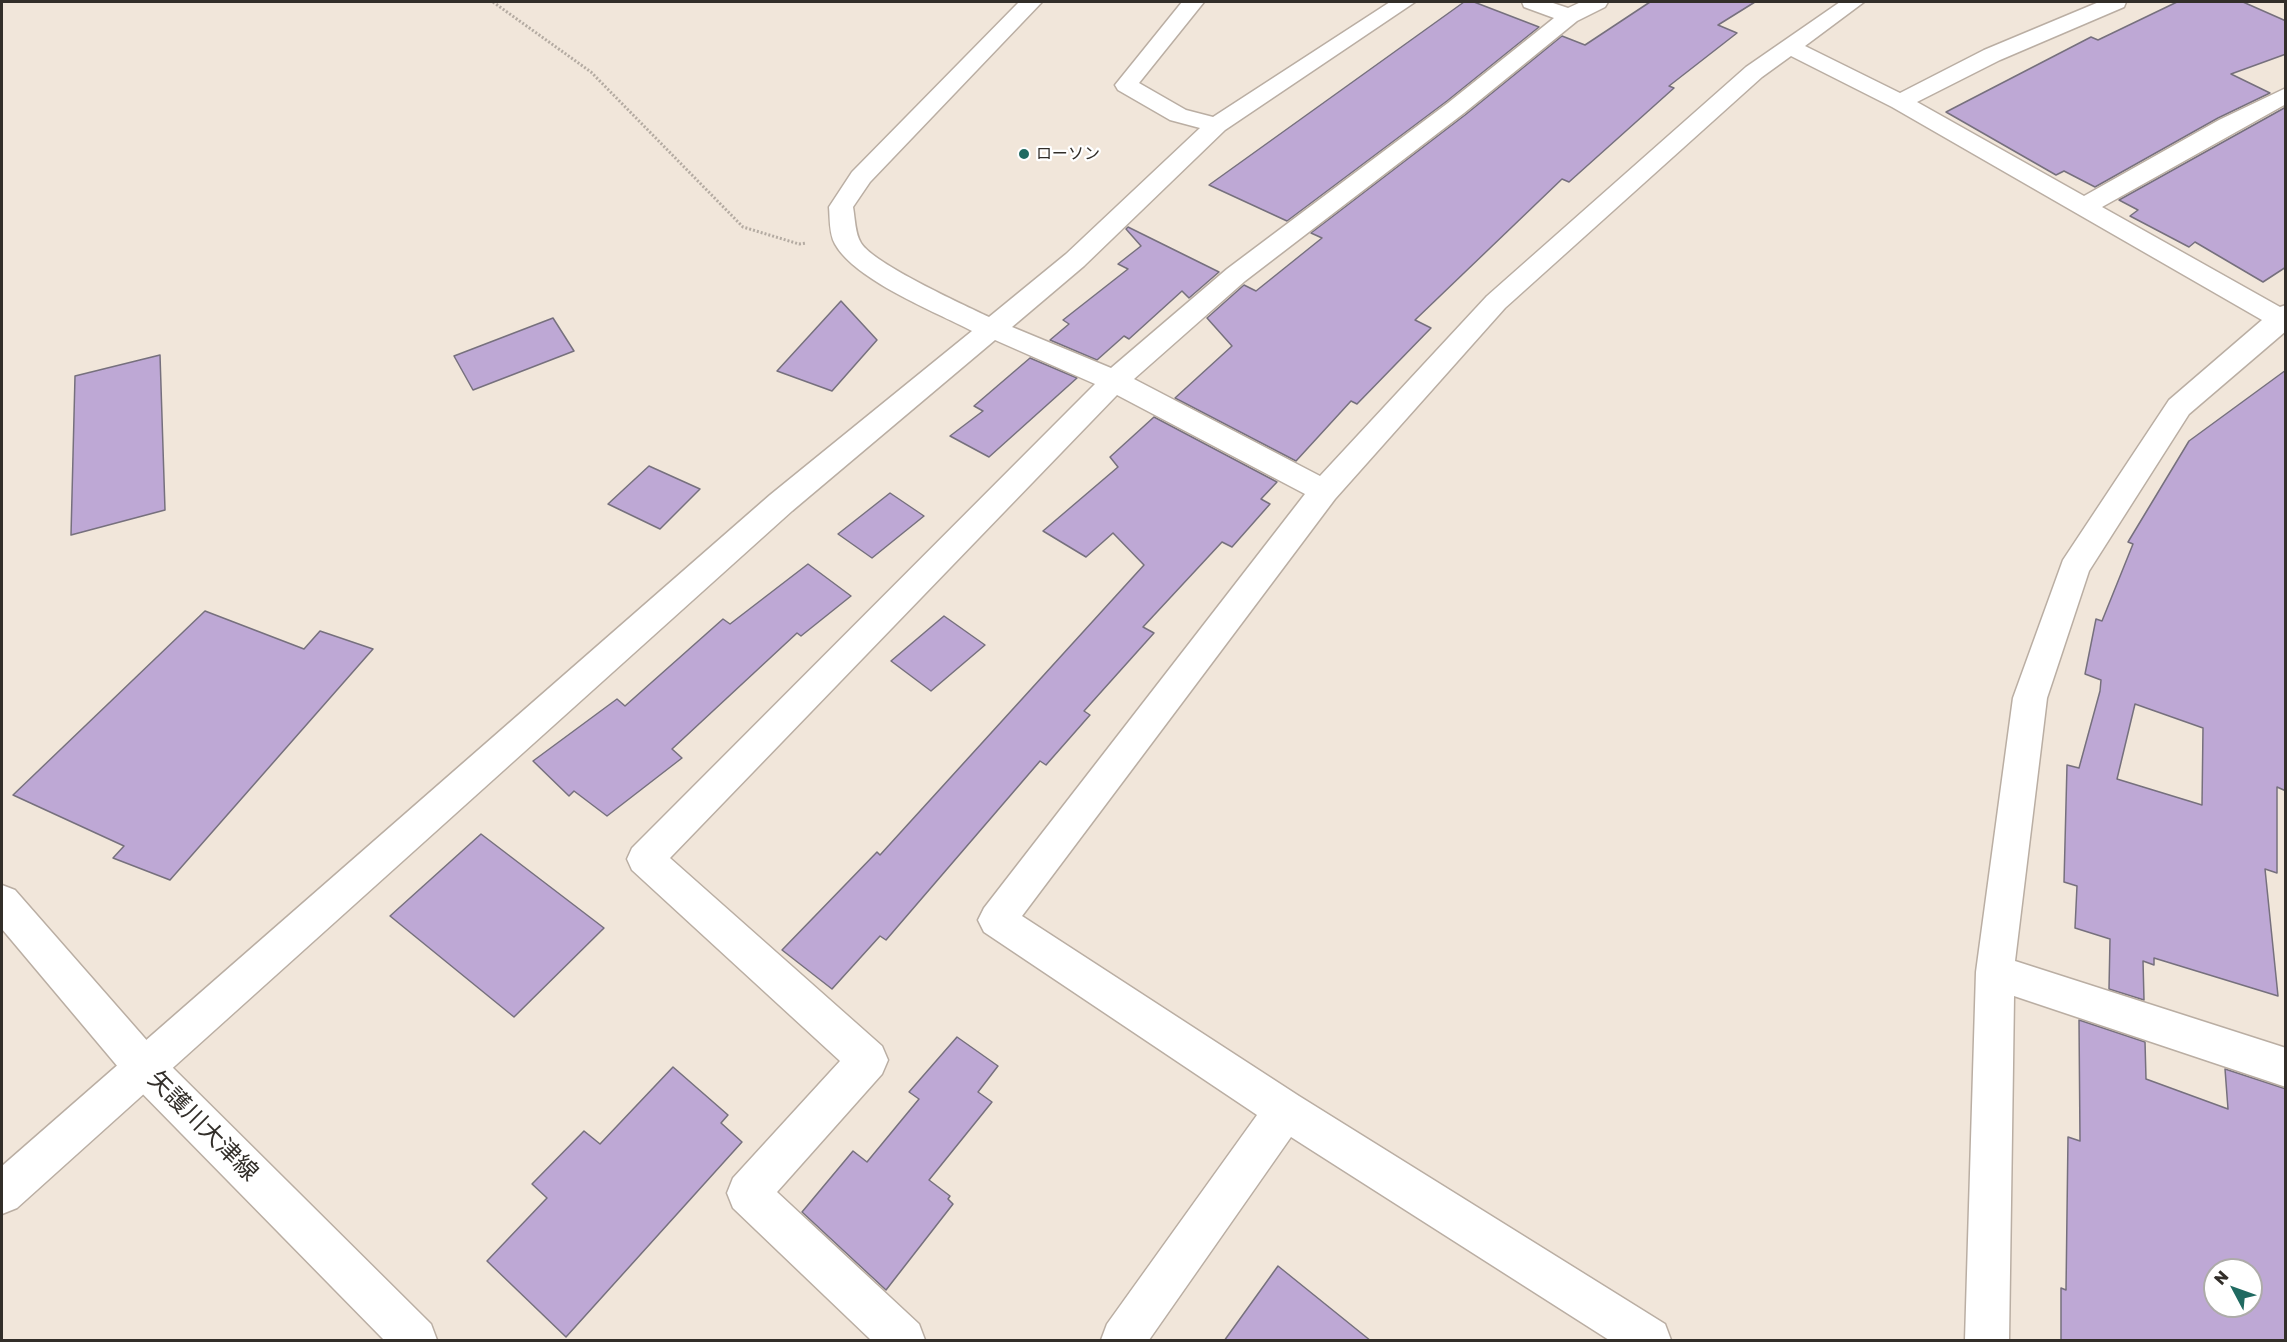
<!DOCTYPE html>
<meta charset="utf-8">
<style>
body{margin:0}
#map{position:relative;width:2287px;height:1342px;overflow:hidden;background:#f1e6da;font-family:"Golos Text",sans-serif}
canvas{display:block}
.frame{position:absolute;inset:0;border:3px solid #322e29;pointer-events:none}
.north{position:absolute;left:2203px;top:1258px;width:60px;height:60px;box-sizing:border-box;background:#fff;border:2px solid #adaba9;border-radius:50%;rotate:311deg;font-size:16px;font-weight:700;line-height:24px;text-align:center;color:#322e29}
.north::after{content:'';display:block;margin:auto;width:21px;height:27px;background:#206a61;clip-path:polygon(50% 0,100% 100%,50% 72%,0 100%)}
</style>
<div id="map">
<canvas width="2287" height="1342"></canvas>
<div class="frame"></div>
<div class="north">N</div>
</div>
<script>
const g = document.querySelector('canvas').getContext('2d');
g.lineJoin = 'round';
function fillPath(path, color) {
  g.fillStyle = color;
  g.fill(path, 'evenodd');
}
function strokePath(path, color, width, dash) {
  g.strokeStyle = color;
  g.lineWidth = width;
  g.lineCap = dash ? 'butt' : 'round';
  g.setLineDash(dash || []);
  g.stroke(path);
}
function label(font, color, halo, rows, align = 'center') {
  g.font = font + ' "Golos Text","Noto Sans JP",sans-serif';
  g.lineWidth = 4.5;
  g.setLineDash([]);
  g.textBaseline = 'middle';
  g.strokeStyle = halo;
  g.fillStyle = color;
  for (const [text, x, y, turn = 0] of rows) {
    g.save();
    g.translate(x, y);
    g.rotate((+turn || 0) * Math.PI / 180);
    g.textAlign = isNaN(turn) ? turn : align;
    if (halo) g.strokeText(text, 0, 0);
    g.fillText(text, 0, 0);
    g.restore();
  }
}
const building = new Path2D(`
 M1464 2H1474L1539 27 1447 101 1287 221 1209 185Z
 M1650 2H1755L1718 25 1737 33 1669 86 1674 88 1569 182 1562 179 1415 320 1431 328 1357 404 1351 401 1296 461 1175 398 1232 346 1207 318 1244 285 1256 291 1322 238 1311 233 1465 115 1562 36 1585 45Z
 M2177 2H2243L2286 21V54L2231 74 2270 93 2218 118 2095 187 2064 171 2056 175 1946 112 2091 37 2098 40Z
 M2286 107V267L2263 282 2195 242 2189 247 2130 216 2138 210 2119 200Z
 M1128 227 1219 272 1189 298 1182 291 1129 339 1124 336 1097 360 1050 340 1069 324 1063 320 1128 269 1118 264 1141 246 1126 229Z
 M841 301 877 340 832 391 777 371Z
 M553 318 574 351 473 390 454 356Z
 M160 355 165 510 71 535 75 376Z
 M1030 358 1077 378 989 457 950 436 983 411 974 406Z
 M2286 370V791L2277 787V873L2265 869 2278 996 2154 958V965L2143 961 2144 1000 2109 989 2110 939 2075 928 2077 886 2064 882 2067 765 2079 768 2100 691 2101 680 2085 674 2096 619 2102 621 2133 544 2128 542 2189 441ZM2135 704 2203 728 2202 805 2117 779Z
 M1154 417 1277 482 1261 499 1270 504 1232 547 1222 542 1143 627 1154 633 1084 711 1090 715 1046 765 1040 761 886 940 880 936 832 989 782 950 877 852 880 855 1144 565 1113 533 1086 557 1043 531 1118 467 1110 457Z
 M649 466 700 489 660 529 608 504Z
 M890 493 924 516 872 558 838 534Z
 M808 564 851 596 801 636 797 633 672 749 682 758 607 816 574 791 569 796 533 761 617 699 625 706 723 619 730 624Z
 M205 611 304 649 320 631 373 649 170 880 113 858 124 846 13 795Z
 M944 616 985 645 931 691 891 661Z
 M481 834 604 928 514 1017 390 916Z
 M2079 1020 2145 1042 2146 1079 2228 1109 2225 1069 2286 1089V1341H2061V1288L2066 1290 2068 1137 2080 1141ZM2215 1270H2251V1306H2215Z
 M957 1037 998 1066 978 1092 992 1102 929 1180 950 1196 948 1199 953 1204 886 1290 802 1212 853 1151 867 1162 919 1099 909 1092Z
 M673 1067 728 1115 721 1123 742 1142 566 1337 487 1261 547 1198 532 1184 584 1131 600 1144Z
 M1278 1266 1371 1341H1224Z`);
fillPath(building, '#bea8d5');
strokePath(building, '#76707d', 1.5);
const minor = new Path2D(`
 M1019 2H1042L870 182 853 207C855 218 855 234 861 243 874 264 962 304 989 317L1066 254 1200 128 1170 120 1118 90 1115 85 1182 2H1204L1139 83 1186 110 1213 117 1390 2H1415L1225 130 1084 266 1012 327 1111 368 1227 269 1448 103 1554 18 1524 7 1522 2H1550L1568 8 1581 2H1608L1605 7 1577 21 1464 113 1245 281 1134 379 1320 476 1487 296 1746 67 1840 2H1864L1805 46 1900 93 1984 50 2099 2H2126L2124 7 2000 60 1917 102 2084 196 2219 120 2286 88V104L2102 207 2280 307 2286 305V331L2189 414 2089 571 2047 698 2015 961 2286 1048V1087L2014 996 2009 1340H1965L1976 972 2013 698 2063 560 2169 400 2262 320 1892 107 1791 56 1762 77 1505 308 1335 499 1022 916 1299 1096 1665 1324 1671 1340H1609L1291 1137 1149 1340H1101L1107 1324 1257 1115 984 932 978 920 984 908 1305 494 1117 395 670 858 882 1046 888 1060 882 1074 777 1192 919 1324 925 1340H871L733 1208 727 1193 733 1178 840 1061 632 870 627 859 632 848 1095 384 995 340 792 511 17 1208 2 1214V1166L770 495 972 331C934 311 855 280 835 244 829 234 830 218 829 207L852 172Z`);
const major = new Path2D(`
 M2 885 15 890 157 1052 431 1324 437 1340H384L129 1080 2 929Z`);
strokePath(minor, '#baaea3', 3);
strokePath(major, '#baaea3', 3);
strokePath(new Path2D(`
 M493 2 591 72 743 227 799 244 806 243`), '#b4aba2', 3, [2, 2]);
fillPath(minor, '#fff');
fillPath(major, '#fff');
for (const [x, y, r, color] of [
 [1024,154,6,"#206a61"]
]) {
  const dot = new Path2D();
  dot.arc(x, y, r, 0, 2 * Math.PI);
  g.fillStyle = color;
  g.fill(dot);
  strokePath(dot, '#fff', 2);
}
label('16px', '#322e29', '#fff', [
 ["ローソン",1036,154]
], 'left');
label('24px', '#322e29', '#fff', [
 ["矢護川大津線",203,1126,45]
]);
</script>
